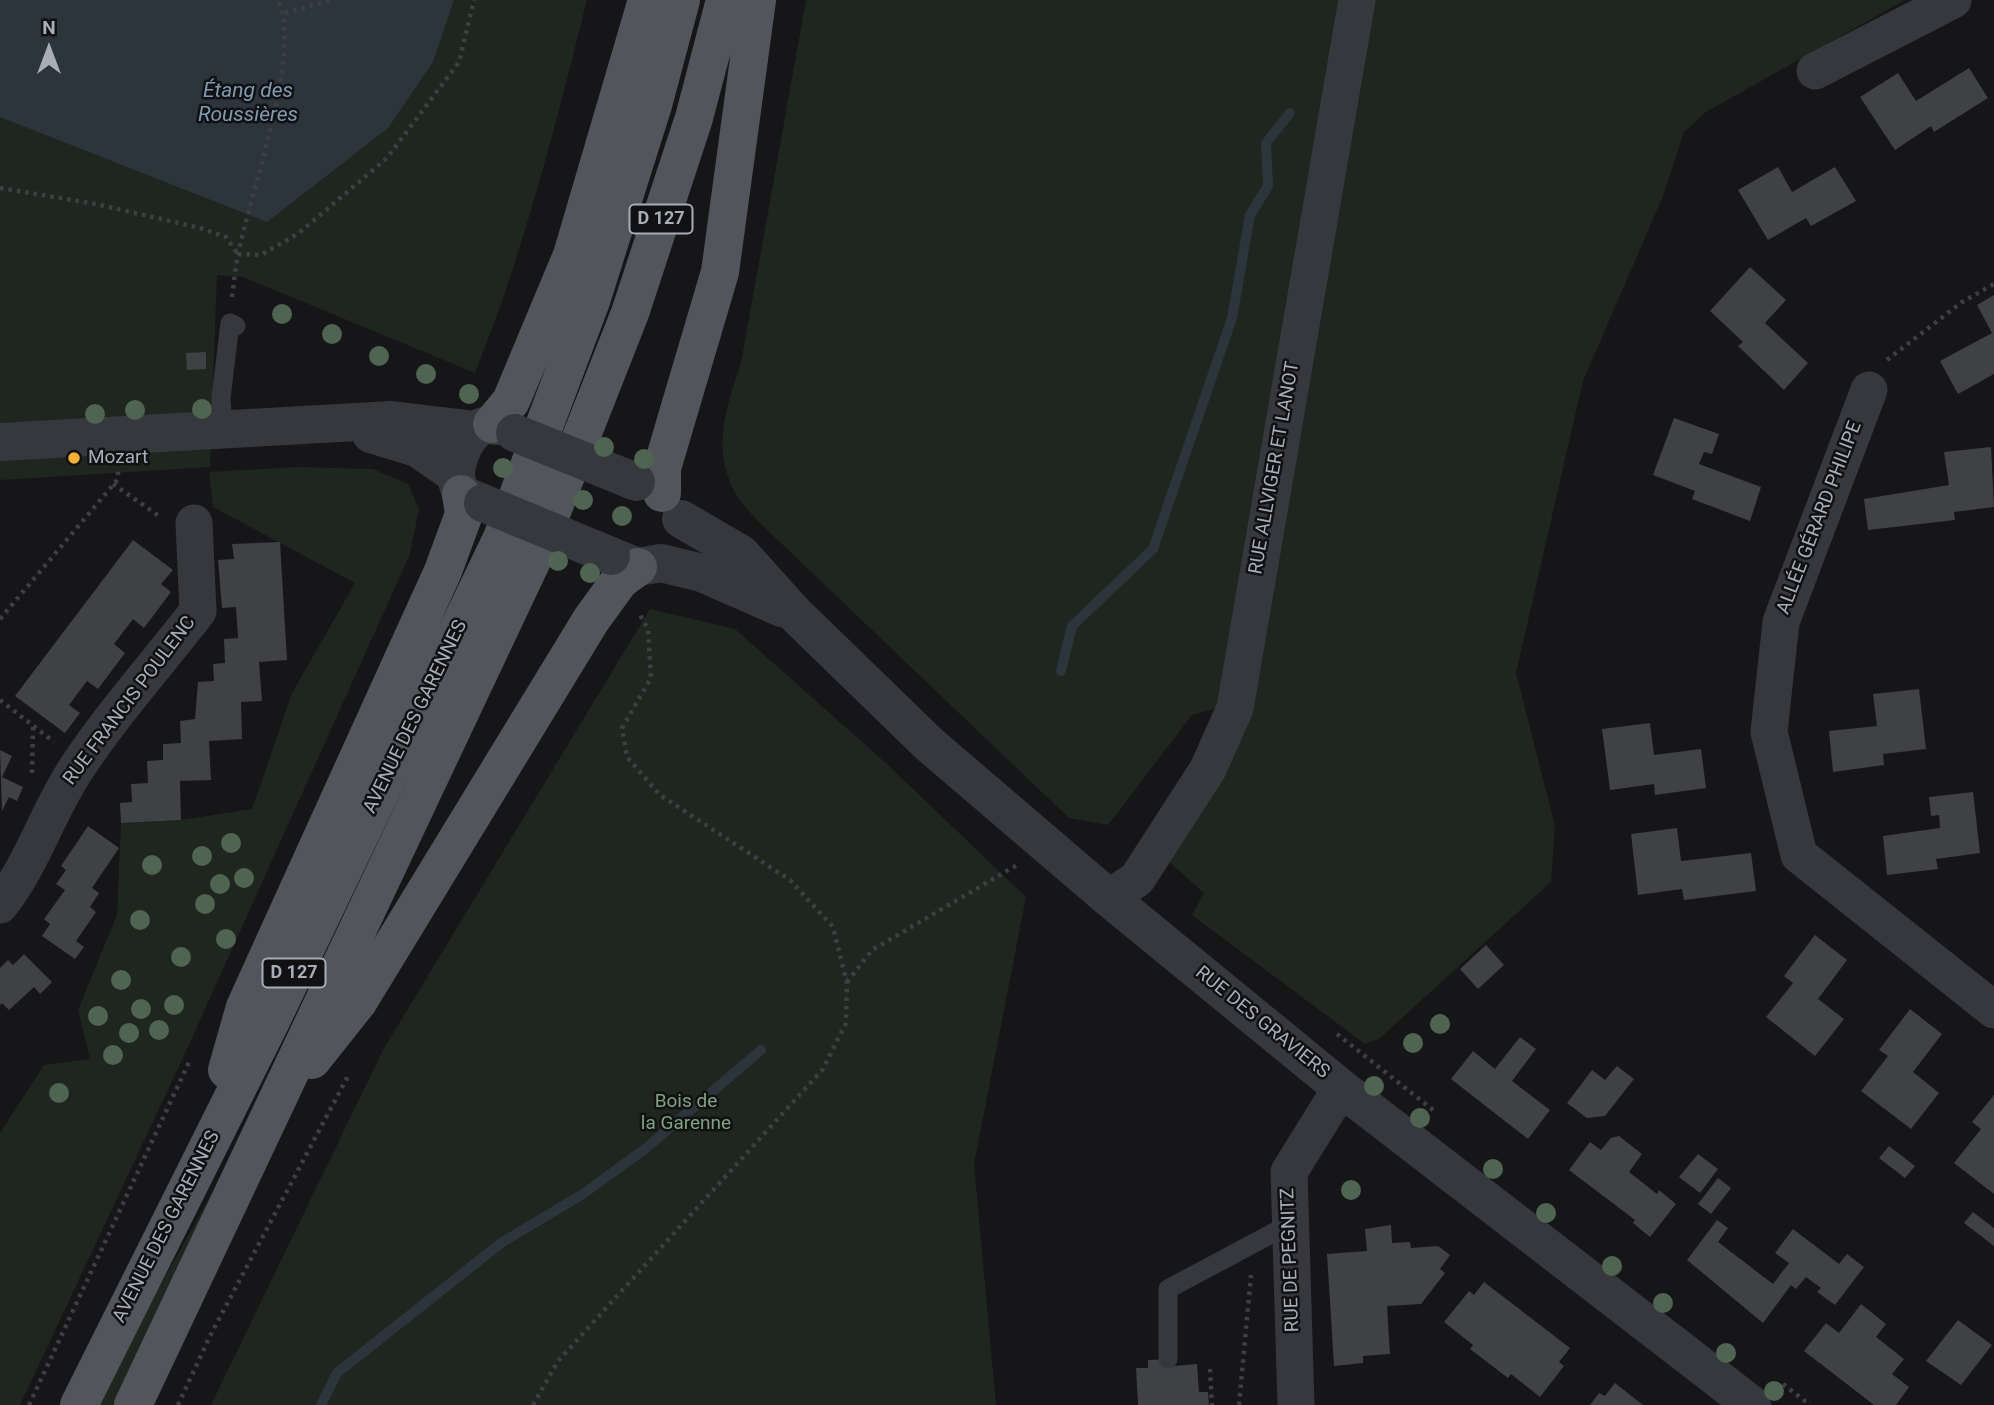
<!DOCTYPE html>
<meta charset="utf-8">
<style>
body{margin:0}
#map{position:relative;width:1994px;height:1405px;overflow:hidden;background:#161618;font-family:Roboto,sans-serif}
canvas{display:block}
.north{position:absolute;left:14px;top:14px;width:70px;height:70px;-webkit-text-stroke:5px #111113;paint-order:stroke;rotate:0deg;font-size:19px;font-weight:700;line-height:28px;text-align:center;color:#a8adb8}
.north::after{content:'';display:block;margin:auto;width:24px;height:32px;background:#a8adb8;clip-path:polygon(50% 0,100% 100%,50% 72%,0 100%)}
</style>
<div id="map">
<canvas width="1994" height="1405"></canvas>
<div class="north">N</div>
</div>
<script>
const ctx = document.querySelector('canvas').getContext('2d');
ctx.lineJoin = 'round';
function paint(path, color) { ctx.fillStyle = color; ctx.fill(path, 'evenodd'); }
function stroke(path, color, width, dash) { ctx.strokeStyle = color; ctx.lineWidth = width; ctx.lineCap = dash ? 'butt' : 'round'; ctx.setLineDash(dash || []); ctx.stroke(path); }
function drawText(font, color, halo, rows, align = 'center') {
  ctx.font = font + ' Roboto,sans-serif'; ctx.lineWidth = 5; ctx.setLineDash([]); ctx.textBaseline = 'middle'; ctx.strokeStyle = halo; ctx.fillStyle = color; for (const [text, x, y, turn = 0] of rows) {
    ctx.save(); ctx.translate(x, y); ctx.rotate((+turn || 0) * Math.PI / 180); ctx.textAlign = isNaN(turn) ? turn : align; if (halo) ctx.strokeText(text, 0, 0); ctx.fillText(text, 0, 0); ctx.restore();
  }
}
const green = new Path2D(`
 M0,0H587C555,127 524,251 475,373L243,277L217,275L210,467L0,480Z
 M806,0H1905L1706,112L1684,132L1663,196L1583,381L1516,673L1555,826L1551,882L1379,1039L1365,1044L1192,915L1204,893L1169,862L1224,706L1192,715L1108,825L1069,818L762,525C753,515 740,503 734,491C712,447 726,407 741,363Z
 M298,467L373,469L408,484L419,509L410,554L182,1060L20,1405H0V1133L44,1065L90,1059L78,1010L117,915L121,823L181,820L252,809L292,693L355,583L213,507L209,472Z
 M650,609L735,629L888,765L1026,897L974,1164L996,1405H211L383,1050Z
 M212,1193L114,1405H98L145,1313Z`);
const water = new Path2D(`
 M0,0H454L433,62L388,128L267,222L0,117Z`);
const stream = new Path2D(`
 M1061,671L1072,626L1153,549L1232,318L1250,215L1268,186L1266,143L1290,113
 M321,1405L337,1373L501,1243L583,1194L645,1149L761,1050`);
const building = new Path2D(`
 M1969,68L1988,98L1934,132L1931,126L1895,150L1860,97L1898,73L1916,101Z
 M1778,167L1792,192L1835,167L1856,201L1811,226L1806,218L1768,240L1738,190Z
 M1750,267L1786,300L1765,323L1808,363L1784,390L1738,346L1743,342L1710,311Z
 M1994,295V374L1958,394L1940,361L1992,333L1977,305Z
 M206,352V369L187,370L186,353Z
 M1674,418L1719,434L1712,454L1704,452L1699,464L1761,487L1750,521L1692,499L1695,491L1653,475Z
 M1991,447L1994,507L1954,512L1955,520L1868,530L1864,499L1949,485L1944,452Z
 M133,540L173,570L161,584L171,592L144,628L133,619L114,644L125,653L98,689L87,681L69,705L80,713L65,733L15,696Z
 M280,542L287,660L259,662L262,701L241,702L242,739L209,741L211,780L180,781L181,820L121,823L120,803L132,802L131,784L148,783L147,761L163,760V744L181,743L180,721L195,719L198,682L214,681L213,664L225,663L224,639L238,638L236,607L222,608L218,560L234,559L232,544Z
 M1919,689L1926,749L1883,754L1884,765L1833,772L1829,731L1877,726L1873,694Z
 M1650,723L1654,755L1701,749L1706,788L1655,795L1654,784L1610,790L1602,729Z
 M0,750L12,756L2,777L23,787L17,801L9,797L2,811Z
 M1973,792L1980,853L1936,859L1938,869L1887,875L1883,836L1940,828L1939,815L1931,816L1929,797Z
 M88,826L119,848L92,888L99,893L90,907L96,912L76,941L84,947L75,959L42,936L50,924L44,919L65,890L56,884L66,870L61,866Z
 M1677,828L1681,861L1751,853L1756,891L1684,900L1682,889L1638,895L1631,834Z
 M1815,935L1847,960L1818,999L1844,1019L1815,1056L1766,1017L1793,983L1784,976Z
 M1486,945L1504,965L1478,989L1460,969Z
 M24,954L52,982L40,994L34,987L9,1010L2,1003L0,1005V968L8,960L13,965Z
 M1910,1009L1942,1034L1913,1072L1939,1093L1911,1129L1861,1091L1888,1056L1879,1050Z
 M1520,1037L1536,1049L1512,1081L1550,1110L1528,1139L1451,1079L1473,1051L1495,1069Z
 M1617,1066L1634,1079L1605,1116L1587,1118L1567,1103L1592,1070L1605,1080Z
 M1994,1095V1194L1954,1163L1981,1129L1972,1122Z
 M1619,1136L1642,1154L1629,1172L1657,1194L1659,1190L1676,1204L1650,1237L1633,1223L1635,1220L1569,1170L1590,1142L1601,1150L1611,1138Z
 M1889,1146L1915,1166L1905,1178L1879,1158Z
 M1698,1154L1718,1169L1700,1193L1679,1177Z
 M1718,1178L1731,1188L1711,1214L1698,1204Z
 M1973,1212L1994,1228V1246L1964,1223Z
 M1717,1220L1728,1228L1718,1242L1773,1284L1789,1263L1775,1253L1793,1229L1839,1264L1847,1254L1864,1267L1835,1305L1817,1292L1821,1288L1806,1277L1796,1289L1791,1285L1763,1323L1687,1260Z
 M1391,1225L1392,1243L1410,1242L1411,1248L1438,1246L1450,1255L1440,1269L1445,1273L1421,1304L1387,1306L1390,1354L1363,1356V1363L1334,1366L1327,1254L1367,1251L1365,1229Z
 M1484,1282L1570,1348L1559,1362L1564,1366L1540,1397L1511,1374L1508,1378L1470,1349L1473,1345L1444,1322L1469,1291L1474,1295Z
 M1861,1304L1886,1324L1876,1337L1904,1359L1892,1374L1909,1387L1896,1405H1874L1804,1351L1826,1323L1839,1333Z
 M1958,1320L1992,1345L1961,1385L1926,1361Z
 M1174,1359V1366L1197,1364L1199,1392H1208L1209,1405H1138L1136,1368H1148V1360Z
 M1615,1383L1643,1405H1590L1599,1393L1605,1396Z`);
const path = new Path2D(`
 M285,13L332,0
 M0,188L96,204L200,228L226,237L237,253
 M238,254L261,255L299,233L387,158L459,62L474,0
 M232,297C234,283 235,269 238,255C249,197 303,50 278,0
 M1887,360L1962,302L1994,284
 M113,484L159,516
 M0,619L118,479V471
 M0,700L54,742
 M32,773L33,726
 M847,982L872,950L1017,865
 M1337,1034L1437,1113
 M1210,1369L1212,1405
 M1783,1384L1810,1405
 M29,1405L190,1060
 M178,1405L210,1336L348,1076
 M533,1405L558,1361L823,1069L846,1023L847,983L833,927L790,880L660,795L627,757L622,728L651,678L648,629L639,613
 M1239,1405L1251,1275`);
const service = new Path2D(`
 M223,429L221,398L230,323L236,326
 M1168,1359V1289L1288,1225`);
const minor = new Path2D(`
 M1815,71L1953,0
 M1869,390L1781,622L1769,732L1799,855L1994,1010
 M1109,898L1137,879L1208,769L1235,708L1357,0
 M0,905C33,863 47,813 76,769C112,714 158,663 198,611L194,523
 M1296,1405L1289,1172L1341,1088`);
const tertiary = new Path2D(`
 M371,434L417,448L456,475
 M0,442L392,420L475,430
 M483,503L461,494C459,487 455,479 456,472C458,453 472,419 496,426
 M681,519L741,554L794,613L929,744L1109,898L1341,1088L1752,1405
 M611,556L638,567L661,563L702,573L782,608`);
const primary = new Path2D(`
 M492,424L511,401L572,255L647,0
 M662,493V468L720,272L757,0
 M312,1060L358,1002L591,620L620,580L638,567
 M227,1070L245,1007L443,571L464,514L461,494
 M79,1405L270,1023L502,538L591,301L653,105L681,0
 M133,1405L536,552L630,313L694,118L725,0`);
const tertiaryBridge = new Path2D(`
 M515,433L636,482
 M483,503L611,556`);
const trees = [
 [282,314],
 [332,334],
 [379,356],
 [426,374],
 [469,394],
 [202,409],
 [135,410],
 [95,414],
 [604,447],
 [644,459],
 [503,468],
 [583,500],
 [622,516],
 [558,561],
 [590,573],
 [231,843],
 [202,856],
 [152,865],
 [244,878],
 [220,884],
 [205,904],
 [140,920],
 [226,939],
 [181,957],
 [121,980],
 [174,1005],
 [141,1009],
 [98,1016],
 [1440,1024],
 [159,1030],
 [129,1033],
 [1413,1043],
 [113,1055],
 [1374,1086],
 [59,1093],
 [1420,1118],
 [1493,1169],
 [1351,1190],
 [1546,1213],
 [1612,1266],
 [1663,1303],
 [1726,1353],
 [1774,1391]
];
const markers = [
 [74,458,7,"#f2b134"]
];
const shields = [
 [661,219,63],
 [294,973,63]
];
const shieldNames = [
 ["D 127",661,219],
 ["D 127",294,973]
];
const poiNames = [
 ["Mozart",88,458]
];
const streetNames = [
 ["RUE ALLVIGER ET LANOT",1275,468,-80],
 ["ALLÉE GÉRARD PHILIPE",1820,518,-69],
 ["RUE FRANCIS POULENC",130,701,-53],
 ["AVENUE DES GARENNES",416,717,-64],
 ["RUE DES GRAVIERS",1262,1023,39],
 ["AVENUE DES GARENNES",167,1227,-63],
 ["RUE DE PEGNITZ",1291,1260,-92]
];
const parkNames = [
 ["Bois de",686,1102],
 ["la Garenne",686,1124]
];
const waterNames = [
 ["Étang des",248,92],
 ["Roussières",248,116]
];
paint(green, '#1e261f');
paint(water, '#2c353c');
stroke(stream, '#2c353c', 10);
paint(building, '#404145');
stroke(path, '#3d3f44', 4.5, [3.5, 5]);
stroke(service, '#37383d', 19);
stroke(minor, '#37383d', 37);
stroke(tertiary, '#37383d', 38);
stroke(primary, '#53555c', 38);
stroke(tertiaryBridge, '#37383d', 38);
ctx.fillStyle = '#506452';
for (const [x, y] of trees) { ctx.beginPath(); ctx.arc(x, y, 10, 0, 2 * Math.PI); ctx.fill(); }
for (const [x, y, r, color] of markers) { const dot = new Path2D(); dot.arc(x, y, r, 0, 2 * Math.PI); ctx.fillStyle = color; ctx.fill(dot); stroke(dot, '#111113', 2.5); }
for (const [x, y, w] of shields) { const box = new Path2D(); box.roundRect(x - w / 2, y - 14.5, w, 29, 5); ctx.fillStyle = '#111113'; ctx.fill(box); stroke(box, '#a8adb8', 2); }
drawText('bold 18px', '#a8adb8', null, shieldNames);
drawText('19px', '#a8adb8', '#111113', poiNames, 'left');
drawText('19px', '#a8adb8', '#111113', streetNames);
drawText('19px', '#7fa381', '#111113', parkNames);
drawText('italic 21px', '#7f9bb3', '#111113', waterNames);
</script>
